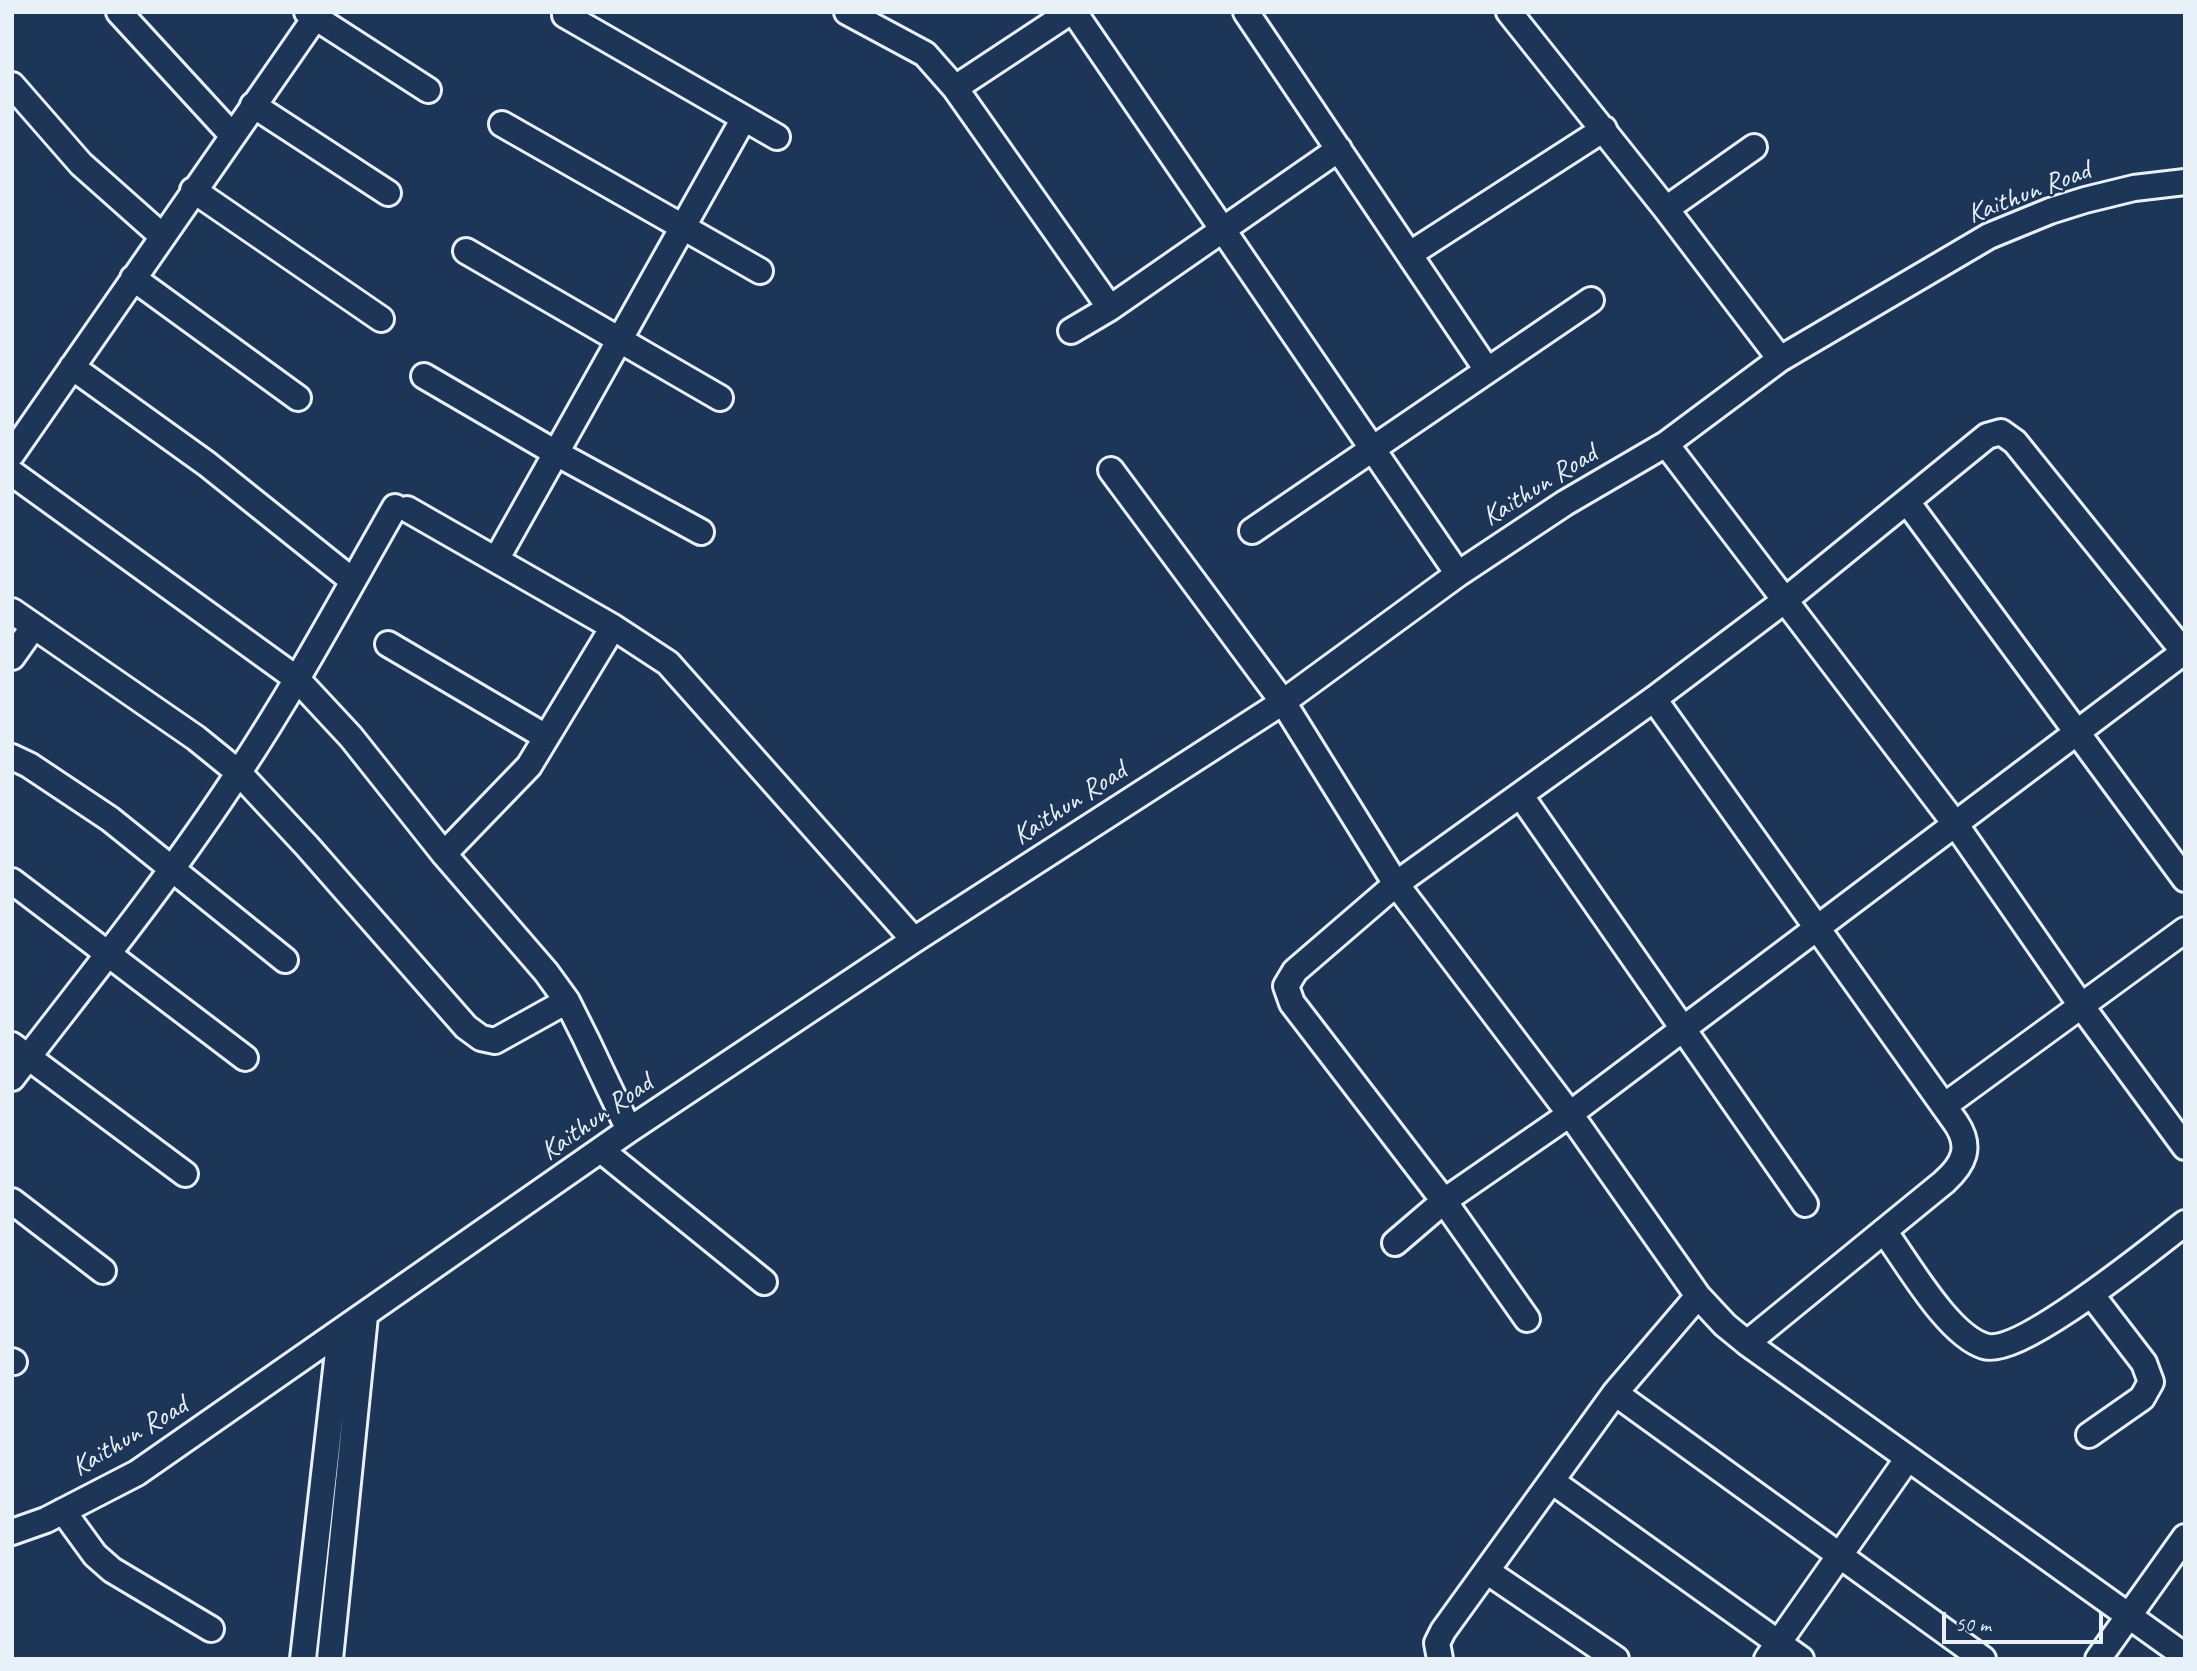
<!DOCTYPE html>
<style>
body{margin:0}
#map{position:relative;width:2197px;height:1671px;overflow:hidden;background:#1d3557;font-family:Caveat,sans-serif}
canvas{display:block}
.frame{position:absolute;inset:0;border:14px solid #e8f1f8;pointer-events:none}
.scale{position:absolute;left:1942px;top:1612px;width:161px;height:32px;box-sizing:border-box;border:4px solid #e8f1f8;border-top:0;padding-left:9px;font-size:21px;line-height:24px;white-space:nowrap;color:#e8f1f8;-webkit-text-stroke:5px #1d3557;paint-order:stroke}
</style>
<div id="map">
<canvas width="2197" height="1671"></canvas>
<div class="frame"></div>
<div class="scale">50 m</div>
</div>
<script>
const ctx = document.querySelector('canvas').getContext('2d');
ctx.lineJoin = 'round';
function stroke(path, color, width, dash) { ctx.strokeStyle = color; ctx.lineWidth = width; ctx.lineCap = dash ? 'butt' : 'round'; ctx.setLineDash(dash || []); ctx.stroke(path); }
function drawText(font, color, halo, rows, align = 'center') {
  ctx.font = font + ' Caveat,sans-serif'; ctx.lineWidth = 5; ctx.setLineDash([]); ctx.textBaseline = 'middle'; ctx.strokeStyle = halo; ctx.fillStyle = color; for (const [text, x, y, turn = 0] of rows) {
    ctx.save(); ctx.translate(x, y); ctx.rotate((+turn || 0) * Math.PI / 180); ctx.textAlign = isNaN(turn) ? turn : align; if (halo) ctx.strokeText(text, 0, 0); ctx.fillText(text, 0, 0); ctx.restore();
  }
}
const minor = new Path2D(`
 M119,12L232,135
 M307,12L428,90
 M847,12L925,54L955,88L1110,308
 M1074,12L1458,574
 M1246,12L1487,370
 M1509,12L1666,209L1780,359
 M565,15L777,137
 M12,85L81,164L162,236
 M955,88L1070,12
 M253,105L388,193
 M502,124L760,271
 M193,190L381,319
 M1666,209L1754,147
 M466,251L720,398
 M1410,254L1604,129
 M133,278L298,398
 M1071,331L1110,308L1339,149
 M72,367L207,464L353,581
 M424,376L556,453L701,532
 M1666,444L1956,825L2080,1004L2185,1147
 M12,454L319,12
 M1111,470L1283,702L1396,884L1570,1114L1698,1296L1725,1325L1747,1343L2185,1656
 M12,473L297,679L351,737L444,854L546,972L567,1001L586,1039L629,1130
 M1908,503L2185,879
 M407,509L613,627L668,663L914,940
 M1252,531L1591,300
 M496,560L744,118
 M12,611L196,738L239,773L307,846L466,1027L481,1038L495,1041L567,1001
 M388,644L546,737
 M12,657L34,626
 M1654,699L1956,1123C1972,1147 1964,1164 1944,1182L1747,1343
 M12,757L29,765L110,819L285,960
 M1521,796L1805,1204
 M444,854L529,766L613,627
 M12,881L245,1058
 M12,1045L185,1174
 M12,1078C89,978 170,878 239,772C296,686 344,596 395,507
 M1944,1106L2185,930
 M601,1150L764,1282
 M12,1201L103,1271
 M1884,1231C1907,1262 1947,1334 1984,1346C2019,1358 2152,1248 2185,1223
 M1395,1243L1444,1201L1570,1114L2185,651
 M1527,1319L1444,1201L1292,1003L1286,986L1295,971L1396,884L1654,699L1784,601L1987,436L2001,432L2015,442L2184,652
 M12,1361L14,1362
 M1615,1393L1983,1659
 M2089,1435L2142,1398L2151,1382L2144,1363L2091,1294
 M1553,1482L1801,1659
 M63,1511L95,1555L112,1570L211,1629
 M12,1532L46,1520L137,1473L629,1130L914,940L1283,702L1458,574L1565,503L1666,444L1780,359L1989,236L2050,211L2085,200L2134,188L2185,182
 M1488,1572L1616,1659
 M303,1659L340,1334
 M330,1659L365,1316
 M1440,1659L1437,1643L1443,1631L1615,1393L1698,1296
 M1767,1659L1908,1458
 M2098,1659L2185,1537`);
const streetNames = [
 ["Kaithun Road",2029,193,-21],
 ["Kaithun Road",1540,486,-32],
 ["Kaithun Road",1070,804,-33],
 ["Kaithun Road",597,1118,-35],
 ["Kaithun Road",130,1437,-31]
];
stroke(minor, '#e8f1f8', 30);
stroke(minor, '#1d3557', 24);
drawText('28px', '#e8f1f8', '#1d3557', streetNames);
</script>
